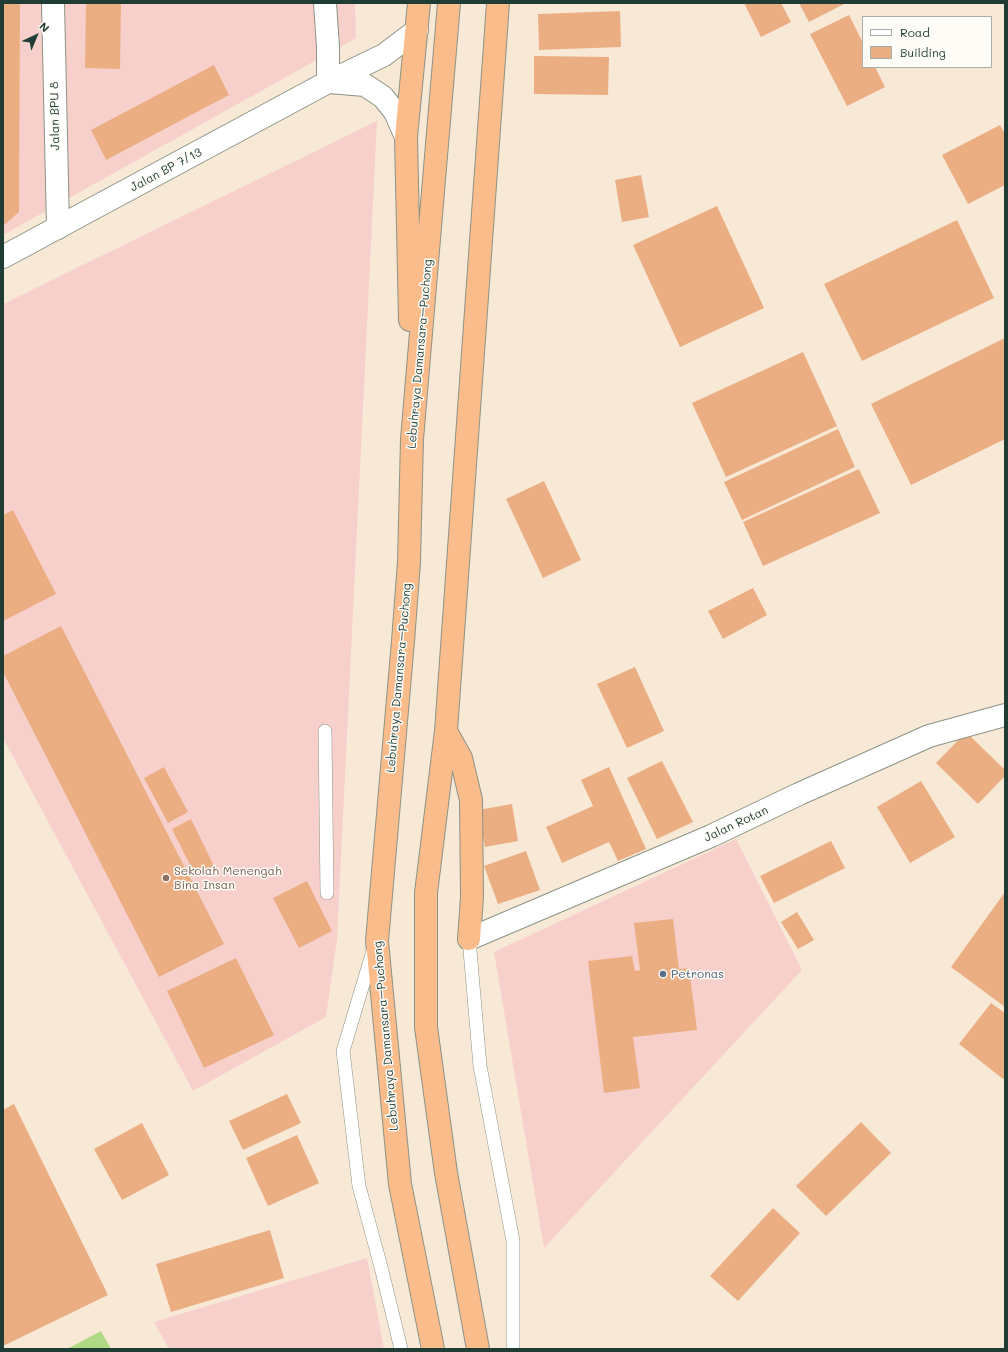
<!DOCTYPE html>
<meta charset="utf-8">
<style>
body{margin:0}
#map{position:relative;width:1008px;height:1352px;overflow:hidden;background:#f8e9d7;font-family:Mali,sans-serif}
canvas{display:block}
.frame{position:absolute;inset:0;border:4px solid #1f3d34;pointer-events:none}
.legend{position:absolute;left:862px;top:16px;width:130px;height:52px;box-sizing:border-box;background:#fdfcf7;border:1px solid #a4b0a9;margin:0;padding:5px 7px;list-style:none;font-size:12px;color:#1f3d34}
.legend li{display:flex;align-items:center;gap:8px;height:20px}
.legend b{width:20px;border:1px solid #a4b0a9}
.north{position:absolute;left:16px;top:16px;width:40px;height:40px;-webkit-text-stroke:3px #fdfcf7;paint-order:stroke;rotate:44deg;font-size:11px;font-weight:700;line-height:16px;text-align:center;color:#1f3d34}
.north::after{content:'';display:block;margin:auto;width:14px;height:18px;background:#1f3d34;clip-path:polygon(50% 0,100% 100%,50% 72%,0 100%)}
</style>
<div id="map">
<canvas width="1008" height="1352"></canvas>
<div class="frame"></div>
<ul class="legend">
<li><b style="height:5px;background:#fff"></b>Road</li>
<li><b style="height:11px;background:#ebae82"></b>Building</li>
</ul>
<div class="north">N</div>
</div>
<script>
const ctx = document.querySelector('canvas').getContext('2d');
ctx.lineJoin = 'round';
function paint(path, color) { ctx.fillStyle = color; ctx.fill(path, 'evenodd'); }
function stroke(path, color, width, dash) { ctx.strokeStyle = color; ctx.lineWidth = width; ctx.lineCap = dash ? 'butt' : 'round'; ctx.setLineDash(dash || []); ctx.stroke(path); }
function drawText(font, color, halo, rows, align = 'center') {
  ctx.font = font + ' Mali,sans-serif'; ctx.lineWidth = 3; ctx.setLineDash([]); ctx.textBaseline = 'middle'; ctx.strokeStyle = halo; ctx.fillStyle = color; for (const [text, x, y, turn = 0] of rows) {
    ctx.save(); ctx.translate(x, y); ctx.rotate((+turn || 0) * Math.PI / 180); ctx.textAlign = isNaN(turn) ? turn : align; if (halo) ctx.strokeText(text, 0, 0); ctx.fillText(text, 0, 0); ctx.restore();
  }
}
const built = new Path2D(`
 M3,3H355L356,38L3,235Z
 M377,121L337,939L326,1017L193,1091L3,738V304Z
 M736,839L802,970L544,1248L494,952Z
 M367,1258L384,1349H169L154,1322Z`);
const green = new Path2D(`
 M101,1331L111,1349H67Z`);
const building = new Path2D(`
 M3,3H20L19,212L3,226Z
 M86,3H121L120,69L85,68Z
 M744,3H781L791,22L761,37Z
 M799,3H846L809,22Z
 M620,11L621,47L539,50L538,14Z
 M849,15L863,43V67H875L885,87L847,106L810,34Z
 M534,56L609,57L608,95L534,94Z
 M214,65L229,95L106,160L91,130Z
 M1000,125L1005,134V185L968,204L942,155Z
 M641,175L649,217L622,222L615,180Z
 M717,206L764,308L680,347L633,245Z
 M957,220L994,298L862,361L824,284Z
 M1005,338V439L911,485L871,404Z
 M803,352L837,426L726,477L692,403Z
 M838,429L855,467L742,520L724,482Z
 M859,469L880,513L763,566L743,522Z
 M544,481L581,560L543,578L506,499Z
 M13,510L56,594L3,621V515Z
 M753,588L767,615L723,639L708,611Z
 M61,626L224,944L159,977L3,672V656Z
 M635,667L664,731L627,748L597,684Z
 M966,732L1005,770V776L978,804L936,763Z
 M662,761L693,822L657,839L627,778Z
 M164,767L188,812L168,823L144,778Z
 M609,767L646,849L618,861L609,842L562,863L546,827L593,806L581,780Z
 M921,781L955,837L910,863L877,807Z
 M512,804L518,841L485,847L478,810Z
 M191,819L214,866L195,875L172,829Z
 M831,841L845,868L774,903L760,876Z
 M526,851L540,890L498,904L484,866Z
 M307,881L332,931L299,948L273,898Z
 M1005,892V1007L951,967Z
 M797,912L814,940L798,949L781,922Z
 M673,919L679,969L689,968L697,1030L633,1037L640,1088L604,1093L588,961L632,956L635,971L640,970L634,923Z
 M236,958L274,1035L204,1068L167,991Z
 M991,1003L1005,1013V1077L1003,1079L959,1044Z
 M287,1094L301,1123L243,1150L229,1121Z
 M14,1104L108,1295L3,1346V1110Z
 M861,1122L891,1153L826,1216L796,1186Z
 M142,1123L169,1175L122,1200L94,1149Z
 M297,1135L319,1183L268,1206L246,1158Z
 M773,1208L800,1233L738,1301L710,1276Z
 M270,1230L284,1278L171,1312L156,1264Z`);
const lane = new Path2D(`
 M325,731L327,893
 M469,939L480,1066L513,1241V1349
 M373,951L343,1051L359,1186L381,1267L401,1349`);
const street = new Path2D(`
 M53,3L58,228
 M325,3L328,47V82
 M329,82L365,85L383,97L395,112L406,137
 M3,257L328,82L384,55L417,30
 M469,939L711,836L799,794L929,736L1005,715`);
const highway = new Path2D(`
 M410,320L406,137L419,3
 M446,731L461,758L471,800L472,897L469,939
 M433,1349L400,1184L377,941L403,641L409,562L412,439L449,3
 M478,1349L446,1173L426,1027V893L446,731L498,3`);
const markers = [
 [166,878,4,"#8d6e63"],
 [663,974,4,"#5c6f8a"]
];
const streetNames = [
 ["Jalan BPU 8",55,116,-91],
 ["Jalan BP 7/13",166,170,-28],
 ["Lebuhraya Damansara–Puchong",420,354,-85],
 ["Lebuhraya Damansara–Puchong",399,678,-85],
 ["Jalan Rotan",736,824,-25],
 ["Lebuhraya Damansara–Puchong",386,1036,-95]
];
const educationNames = [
 ["Sekolah Menengah",174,871],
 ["Bina Insan",174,885]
];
const serviceNames = [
 ["Petronas",671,974]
];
paint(built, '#f7d0cc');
paint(green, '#afd984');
paint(building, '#ebae82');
stroke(lane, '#8c9386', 14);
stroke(street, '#8c9386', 24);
stroke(highway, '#8c9386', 24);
stroke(lane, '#fff', 13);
stroke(street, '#fff', 22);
stroke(highway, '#fabc8b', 22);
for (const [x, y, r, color] of markers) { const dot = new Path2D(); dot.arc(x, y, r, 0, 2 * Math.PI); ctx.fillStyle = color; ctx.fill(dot); stroke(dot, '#fdfcf7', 1.5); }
drawText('12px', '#1f3d34', '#fdfcf7', streetNames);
drawText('12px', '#785e54', '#fdfcf7', educationNames, 'left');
drawText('12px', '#4e5e75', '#fdfcf7', serviceNames, 'left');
</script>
